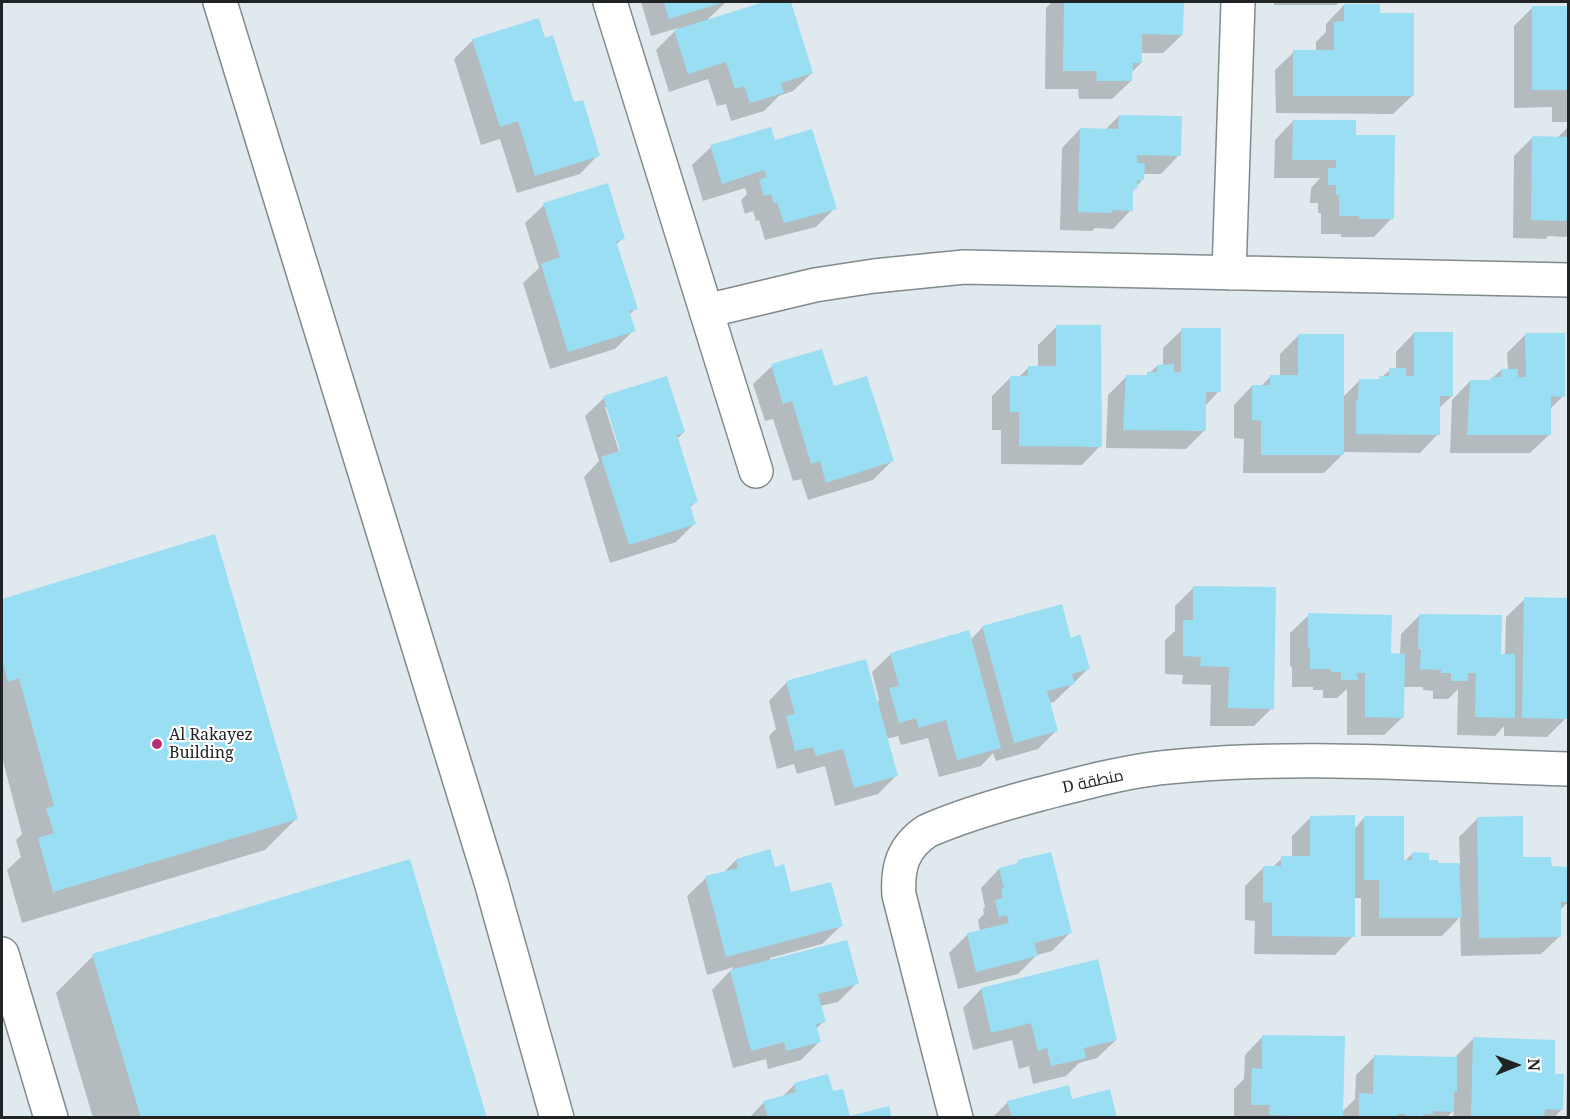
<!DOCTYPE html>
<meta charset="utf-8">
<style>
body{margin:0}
#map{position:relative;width:1570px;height:1119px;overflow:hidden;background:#e0eaee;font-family:"Noto Serif",serif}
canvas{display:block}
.frame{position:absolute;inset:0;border:3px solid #202425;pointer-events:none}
.north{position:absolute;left:1486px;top:1035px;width:60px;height:60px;-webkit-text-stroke:4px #fff;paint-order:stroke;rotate:89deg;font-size:16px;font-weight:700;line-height:24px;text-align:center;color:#202425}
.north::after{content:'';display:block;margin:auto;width:21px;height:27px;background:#202425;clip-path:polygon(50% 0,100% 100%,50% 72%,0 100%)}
</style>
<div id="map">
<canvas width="1570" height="1119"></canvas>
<div class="frame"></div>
<div class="north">N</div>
</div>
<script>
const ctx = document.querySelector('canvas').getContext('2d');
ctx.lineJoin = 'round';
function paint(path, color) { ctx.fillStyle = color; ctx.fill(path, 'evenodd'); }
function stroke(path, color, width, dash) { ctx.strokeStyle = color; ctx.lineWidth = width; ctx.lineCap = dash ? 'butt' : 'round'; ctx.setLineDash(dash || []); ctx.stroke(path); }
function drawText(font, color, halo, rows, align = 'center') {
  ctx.font = font + ' "Noto Serif",Cairo,serif'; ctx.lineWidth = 4.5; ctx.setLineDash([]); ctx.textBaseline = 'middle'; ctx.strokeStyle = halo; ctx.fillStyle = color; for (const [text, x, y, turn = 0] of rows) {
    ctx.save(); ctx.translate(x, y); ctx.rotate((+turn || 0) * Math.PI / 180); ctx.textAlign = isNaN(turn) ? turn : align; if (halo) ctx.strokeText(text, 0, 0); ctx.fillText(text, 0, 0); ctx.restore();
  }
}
const shadow = new Path2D(`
 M641,2H726L706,21L769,2H790L812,73L793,91L779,96L764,111L731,121L726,104L717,106L708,79L669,92L656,50L678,28L651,36Z
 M1052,2H1182V35L1163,53H1141V63L1131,73V81L1112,99H1079L1078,89H1045L1046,8Z
 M1274,2H1340L1336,5H1274Z
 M1344,5L1379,15L1412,96L1393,114L1276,113L1275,70L1294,52H1316V42L1326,32V24Z
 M1533,7L1568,10V122H1552V107L1514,108V26Z
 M473,40H544L598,155L580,174L517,193L500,139L481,145L454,59Z
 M1119,116L1179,155L1161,174H1143V179L1132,192L1131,210L1113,229L1095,228L1092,231L1060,230L1062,148L1080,129L1105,130Z
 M1293,121L1355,136L1392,218L1374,237H1341V234H1321V213H1318V203H1310L1311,188L1320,178H1274L1275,140Z
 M1568,127V234L1566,237L1548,236L1546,239L1513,238L1514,156L1532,138H1557Z
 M774,142L835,208L816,227L765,240L759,220L756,221L753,211L745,214L741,200L747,194L745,188L703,201L692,165L711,147Z
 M544,205L623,238L616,245L636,308L629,315L634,330L615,349L550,369L523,283L539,268L525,223Z
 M1057,326L1100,446L1082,465L1001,464V430H992V396L1010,378L1019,377L1028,368H1038V345Z
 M1182,330L1219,391L1205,406V430L1186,449L1106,448L1108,395L1126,377H1145L1157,366H1163V348Z
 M1414,333L1452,396L1438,409V434L1420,453L1342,452V455L1324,473H1243L1244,439L1234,438V405L1252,386H1261L1270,377L1280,376V354L1299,335L1342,398L1359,381H1377L1390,370H1396V352Z
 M1526,334L1563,396L1549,410V435L1530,453H1450L1452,400L1470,381L1488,382L1501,370H1508L1507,353Z
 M772,366L833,388L892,461L873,480L808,500L801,479L793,481L773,419L765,421L753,384Z
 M604,398L684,432L677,439L696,502L689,508L694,524L676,542L610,563L584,477L599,461L585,416ZM605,407H608L624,458H621Z
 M214,536L296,819L265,850L22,923L7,870L21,857L16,840L22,834L2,757V600Z
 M1194,587L1272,708L1254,726H1210L1211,685L1182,684L1183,675L1165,674V640L1175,631V606Z
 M1525,599H1568V696H1566V718L1547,737L1504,736V726L1495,736L1457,735L1458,689L1448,699H1433V691L1423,690V687H1403V717L1384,735H1347V689L1337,698H1323V690H1313V687H1292V667L1290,666V633L1309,615L1390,655H1400L1401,634L1419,616L1500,656H1505L1506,617Z
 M983,627L1070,640L1088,669L1054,702L1049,703L1056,731L1038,749L996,761L993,753L981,766L939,777L928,738L901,745L898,736L886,739L896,776L878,794L835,806L825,766L797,774L794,764L777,769L769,736L776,729L769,701L787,682L876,703L879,700L872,672L891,654L970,640Z
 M1311,817L1354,829L1365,817L1403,863L1412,854L1436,864L1460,865L1459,837L1478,818L1521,858L1550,868H1568V902L1559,911L1560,936L1541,954L1461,956L1460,917L1442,936H1361V898H1353V936L1335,955L1254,954L1255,921L1245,920V886L1263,868H1272L1282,858H1292V836Z
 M736,860L774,869L790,894L841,926L822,944L770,958V961L857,983L838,1002L820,1006L824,1021L816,1029L820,1041L801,1060L768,1069L766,1059L733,1068L712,990L734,967L707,975L687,896L706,878L723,873Z
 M1018,862L1070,933L1052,951L1037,955L1018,974L958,989L949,953L967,935L980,931L978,920L984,914L983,909L985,907L981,888L999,869L1015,865Z
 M93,956L486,1118H93L56,993Z
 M981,989L1116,1040L1097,1058L1079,1063L1066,1076L1033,1084L1029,1066L1019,1069L1012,1040L973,1050L963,1008Z
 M1263,1036L1342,1112L1355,1099L1356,1075L1374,1057L1454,1058L1473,1039L1553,1075L1561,1110L1554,1118H1453L1454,1110L1446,1118H1234V1089L1244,1079L1245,1055Z
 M1568,1059V1118H1566L1567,1060Z
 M795,1084L832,1093L849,1118H749L764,1102L782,1097Z
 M1008,1102L1115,1118H992Z`);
const building = new Path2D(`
 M664,2H724L669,19Z
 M764,2H791L813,73L781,83L784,93L750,103L744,86L735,89L726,62L688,74L674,30Z
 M1064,2H1184L1183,35L1142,34V63H1133L1132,81H1097L1096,71H1063Z
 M1344,4H1380V13H1414V96H1293V50H1334V22L1344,21Z
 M1532,6H1567L1566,9H1568V90H1532Z
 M539,18L545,38L553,35L574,102L583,100L600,156L535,176L518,121L500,127L472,39Z
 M1119,115L1182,116L1181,156L1137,155V163H1145L1144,180H1137V189H1133V211L1112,210V213L1078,212L1080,128L1118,129Z
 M1293,120H1356V135H1395L1394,219H1359V216H1339V195H1336V185H1328V168H1336V160H1292Z
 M771,127L775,140L812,129L837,209L784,223L777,202L774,203L771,194L764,196L759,180L767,177L764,170L722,184L710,145Z
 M1532,136L1568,137V219H1566V221L1531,220Z
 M608,183L625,239L616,241L638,309L629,311L636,331L568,352L541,264L560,257L543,203Z
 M1056,325H1101L1102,447L1019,446V412H1010V376H1028V366H1056Z
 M1181,328H1221V392H1206V431L1123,430L1126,375H1147V372H1157V365L1174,364V372H1181Z
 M1414,332H1453V396H1440V435L1356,434V400H1358L1359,379H1380L1379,376H1389V368H1406V376H1414Z
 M1525,333H1565V397L1551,396V435H1467L1470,380H1491V377H1501V369H1518V377H1526Z
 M1298,334H1344V455H1261V421L1252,420V385H1270V375H1298Z
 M822,349L834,386L867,376L894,461L826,483L820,461L811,464L792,401L783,404L771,364Z
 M667,376L685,432L677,435L698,502L690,505L696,524L629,545L601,457L620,451L603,396Z
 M215,534L298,819L53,892L38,838L54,833L46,808L54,806L19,678L8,682L2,659V599Z
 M1193,586L1276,587L1274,709L1228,708L1229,667L1200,666L1201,657L1183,656V620H1193Z
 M1524,597L1568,598L1567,719L1522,718Z
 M1062,604L1071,638L1080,634L1090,669L1072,674L1075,684L1047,691L1058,731L1014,743L982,626Z
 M1308,613L1392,615L1391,653L1405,654L1404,718L1365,717V673H1357L1358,680H1341V672H1331V669H1310V649L1308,648Z
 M1419,614L1502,615L1501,654H1515V718L1475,717L1476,673H1468V681H1451V673H1441V670L1420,669L1421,649H1418Z
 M969,630L1001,748L957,760L946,720L919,728L916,718L899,723L889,688L899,686L890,653Z
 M866,659L898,776L854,788L843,749L816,756L813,747L795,751L786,716L795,714L786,681Z
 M1355,815V937L1272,936V903L1263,902V866H1281V856H1310V816Z
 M1364,816H1404V860H1412V852L1429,853V860H1438V863H1459L1462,918H1379V880H1364Z
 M1523,816V857H1551L1552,866L1568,867V902H1561V937L1479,938L1477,817Z
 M770,849L775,867L784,864L791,892L831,882L843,926L726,957L705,876L738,868L736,859Z
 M1051,852L1072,933L1034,943L1038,956L976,972L967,933L1009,923L1007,915L999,917L995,900L1003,898L1001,889L1004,888L999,868L1018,863L1017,860Z
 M410,859L487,1118H141L92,954Z
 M847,940L859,984L818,994L826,1022L816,1024L821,1042L786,1051L784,1042L751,1051L730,970Z
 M1098,959L1117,1040L1084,1048L1086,1058L1051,1066L1047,1048L1038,1051L1031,1023L991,1033L981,988Z
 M1262,1035L1345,1036L1343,1118H1298V1116L1269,1115L1270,1105H1251L1252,1068L1262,1069Z
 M1473,1037L1555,1040V1074H1564L1563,1110L1545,1109L1544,1118H1471Z
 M1374,1055L1457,1057V1092L1454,1091V1112L1433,1111V1114H1423V1118H1406V1114H1398V1118H1359V1093L1373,1094Z
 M828,1074L833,1091L843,1089L850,1116L889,1106L892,1118H768L763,1101L796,1092L794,1083Z
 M1069,1085L1072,1099L1110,1089L1117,1118H1012L1007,1101Z`);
const street = new Path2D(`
 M610,2L756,471
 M1229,273L1238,2
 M706,311L815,285L874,276L964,267L1568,280
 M2,954L51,1118
 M956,1118L899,895C897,867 903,847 927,831C963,815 1002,804 1040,794C1079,784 1119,773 1159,768C1295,753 1433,765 1568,769`);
const secondary = new Path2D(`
 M220,2L491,882L557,1118`);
const markers = [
 [157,744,6,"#b53074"]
];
const poiNames = [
 ["Al Rakayez",169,735],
 ["Building",169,753]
];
const streetNames = [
 ["D منطقة",1093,782,-12]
];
paint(shadow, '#0003');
paint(building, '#9adef4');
stroke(street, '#818a8d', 36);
stroke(secondary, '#818a8d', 36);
stroke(street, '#fff', 33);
stroke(secondary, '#fff', 33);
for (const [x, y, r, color] of markers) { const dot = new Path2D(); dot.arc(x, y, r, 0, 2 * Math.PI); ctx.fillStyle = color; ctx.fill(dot); stroke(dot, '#fff', 2); }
drawText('16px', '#202425', '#fff', poiNames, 'left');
drawText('16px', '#202425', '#fff', streetNames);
</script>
